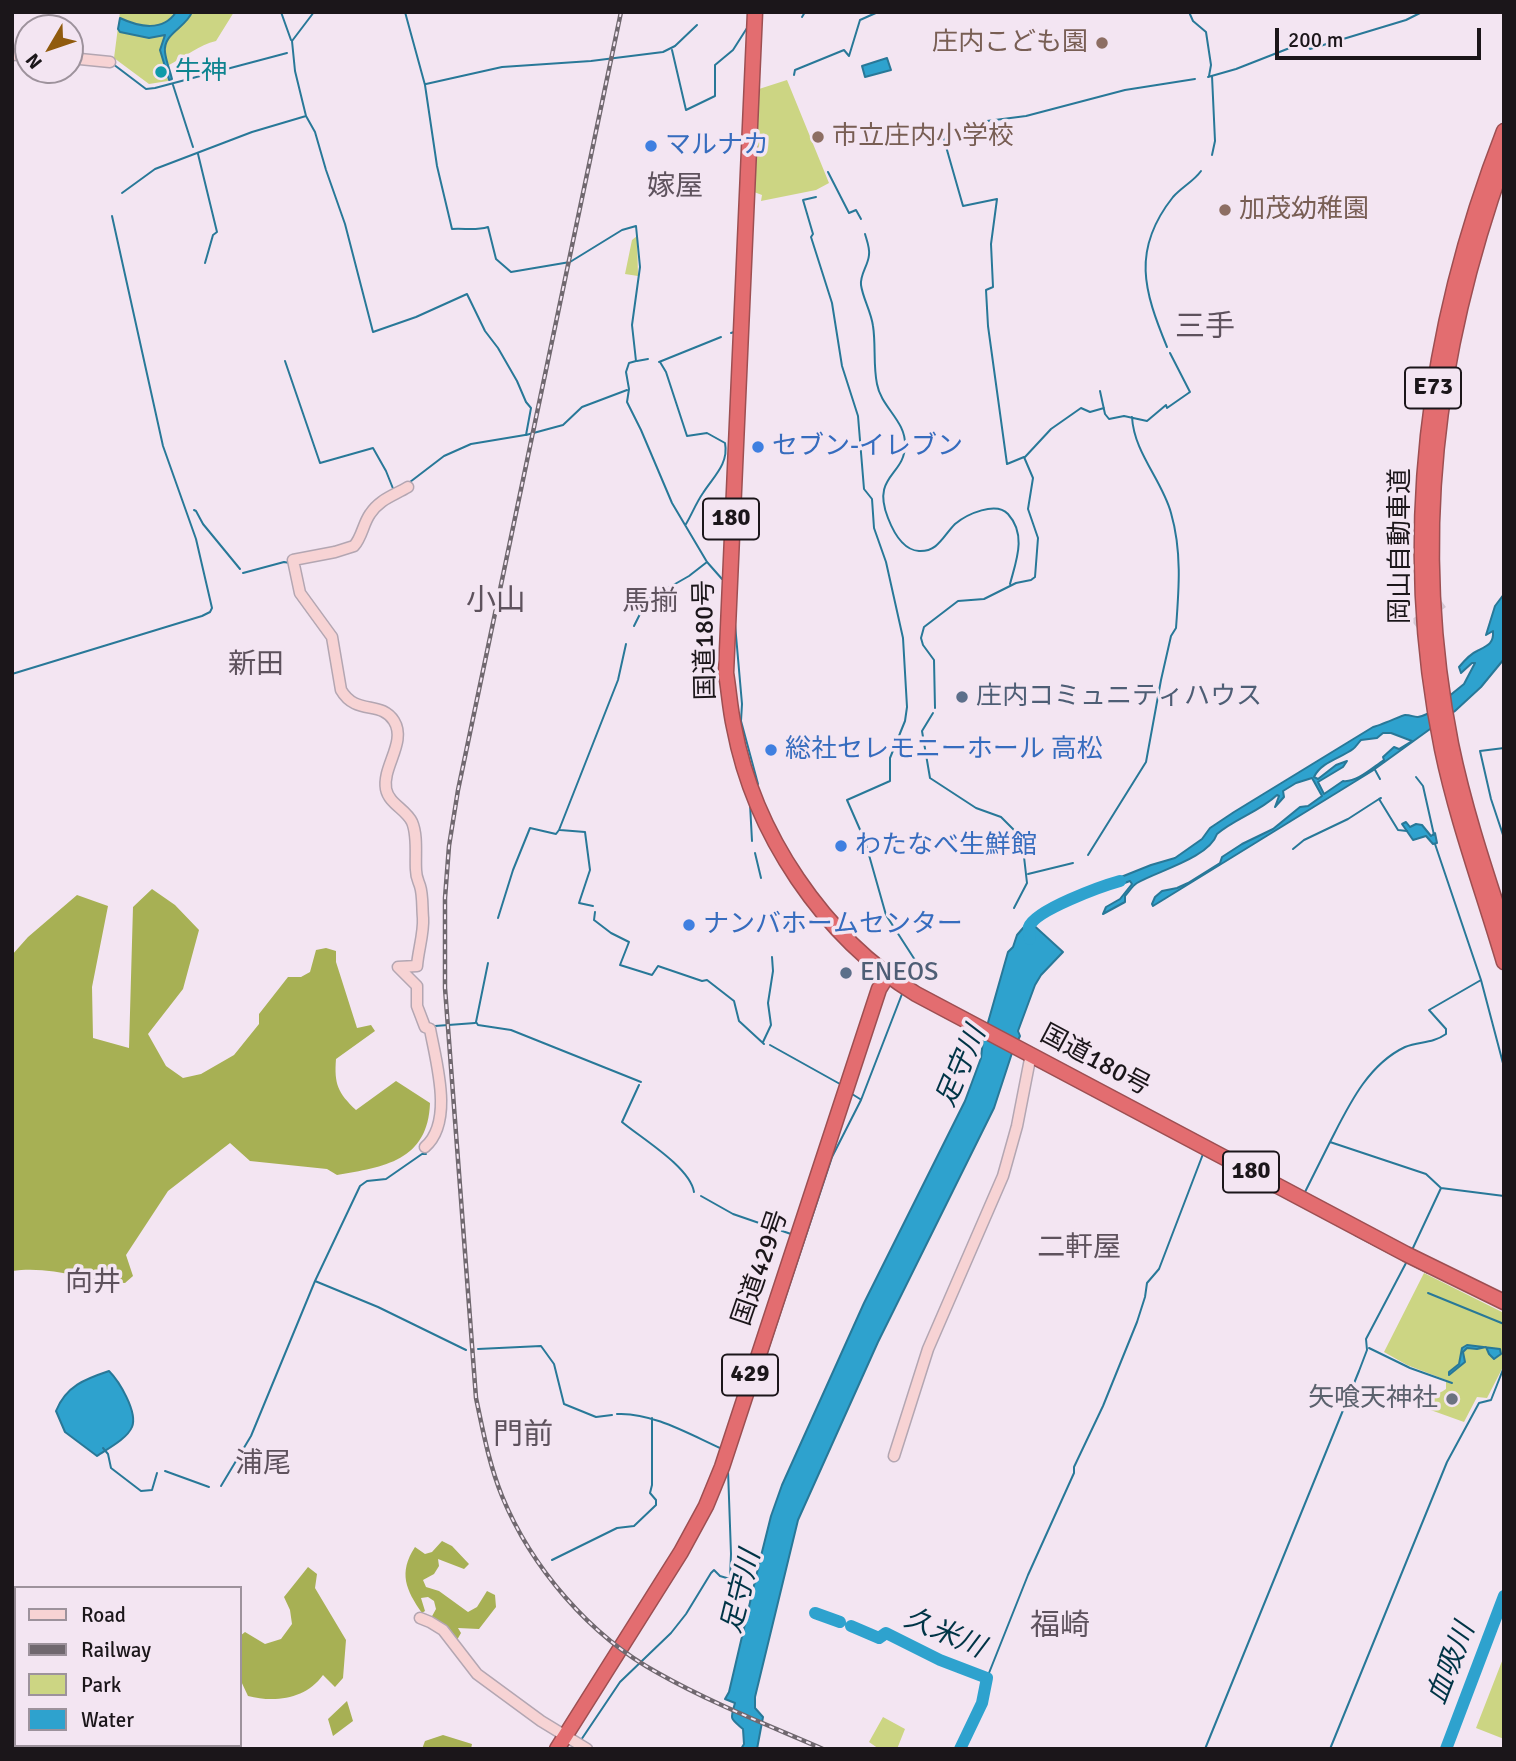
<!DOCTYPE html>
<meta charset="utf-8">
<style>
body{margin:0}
#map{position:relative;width:1516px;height:1761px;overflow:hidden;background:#f3e5f2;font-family:Signika,sans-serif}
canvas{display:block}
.frame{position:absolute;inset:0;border:14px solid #1b161a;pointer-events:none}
.legend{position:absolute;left:14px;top:1586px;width:228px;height:161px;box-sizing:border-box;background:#f3e5f2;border:2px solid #9d929c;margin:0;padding:9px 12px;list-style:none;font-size:21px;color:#1b161a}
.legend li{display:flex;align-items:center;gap:14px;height:35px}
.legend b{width:35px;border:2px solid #9d929c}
.north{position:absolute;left:14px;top:14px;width:70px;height:70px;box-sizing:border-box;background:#f3e5f2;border:2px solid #9d929c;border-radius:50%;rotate:231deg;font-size:19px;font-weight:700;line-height:28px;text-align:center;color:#1b161a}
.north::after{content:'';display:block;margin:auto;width:24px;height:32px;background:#905b0e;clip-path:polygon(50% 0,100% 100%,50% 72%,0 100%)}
.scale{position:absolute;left:1275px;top:28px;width:206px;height:32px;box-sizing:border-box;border:4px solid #1b161a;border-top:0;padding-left:9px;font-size:21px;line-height:24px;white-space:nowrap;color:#1b161a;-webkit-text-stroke:5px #f3e5f2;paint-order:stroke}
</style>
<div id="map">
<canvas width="1516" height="1761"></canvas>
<div class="frame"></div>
<ul class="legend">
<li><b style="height:9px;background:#f7d3d4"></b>Road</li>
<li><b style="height:9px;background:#70686f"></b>Railway</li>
<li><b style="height:19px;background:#ccd583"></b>Park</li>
<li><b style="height:19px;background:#2ea2ce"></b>Water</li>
</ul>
<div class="north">N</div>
<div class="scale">200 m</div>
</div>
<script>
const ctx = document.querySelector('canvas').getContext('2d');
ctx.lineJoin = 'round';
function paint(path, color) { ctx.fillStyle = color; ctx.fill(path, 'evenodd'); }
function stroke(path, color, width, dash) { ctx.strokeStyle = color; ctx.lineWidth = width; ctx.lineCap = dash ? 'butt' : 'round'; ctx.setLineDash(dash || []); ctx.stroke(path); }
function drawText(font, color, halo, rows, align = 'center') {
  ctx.font = font + ' Signika,"Noto Sans JP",sans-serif'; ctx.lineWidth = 7; ctx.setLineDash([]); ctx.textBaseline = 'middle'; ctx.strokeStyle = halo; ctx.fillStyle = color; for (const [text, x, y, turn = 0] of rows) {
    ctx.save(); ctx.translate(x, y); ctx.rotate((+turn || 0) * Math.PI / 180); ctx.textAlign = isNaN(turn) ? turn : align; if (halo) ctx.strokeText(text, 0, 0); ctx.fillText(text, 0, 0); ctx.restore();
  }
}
const green = new Path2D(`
 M120,12H234L216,41C199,45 185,57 169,65L167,60L163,61L168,81L149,84L114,58Z
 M787,80L829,183L816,190L761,201L762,195L754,192L759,89Z
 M637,236L638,276L625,274L632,240Z
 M1424,1273L1504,1313V1365L1487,1398L1477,1397L1464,1422L1425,1408L1418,1403C1427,1395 1437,1396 1446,1389V1380L1407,1365L1384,1352Z
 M1504,1656V1739L1476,1728Z
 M883,1717L905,1729L897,1749H879L869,1742Z`);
const forest = new Path2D(`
 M152,889L175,905L199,930L183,989L148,1034L166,1066L183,1078L201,1074L234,1055L259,1024V1014L288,977H301L310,972L316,950L326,948L336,951V962L357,1028L371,1025L375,1031L336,1059C334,1084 338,1093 356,1110L396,1081L430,1103C428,1161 384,1167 337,1175L327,1169L250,1161L230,1143L168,1191L126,1255L133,1276L125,1283C87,1281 51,1265 12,1271V955L28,937L77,895L108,906L92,987L93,1038L129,1048L133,907Z
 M442,1541L452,1546L469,1564L464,1569L438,1559L439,1566L434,1574L423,1580L426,1587L439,1591L468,1612L477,1607L487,1591L495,1595L496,1607L479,1629L458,1628L461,1633L457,1640L431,1618L436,1609L434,1601L428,1597L421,1598L425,1611L422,1613C406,1590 398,1573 415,1547L425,1554L432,1552Z
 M308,1567L317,1574L315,1588L346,1640L343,1678L335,1687L323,1675C306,1699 275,1703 248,1696L240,1679V1636L245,1632L265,1644L281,1639L292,1624L290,1610L284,1597Z
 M347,1701L353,1721L333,1736L328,1719Z
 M443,1735L472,1744L471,1749H422L425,1741Z`);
const water = new Path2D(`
 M176,12H192C186,28 163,33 165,52C166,61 170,70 172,79L169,80L160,50L165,35L149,38L120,32L118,29L120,18C139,27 163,32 176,12Z
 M887,58L891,70L865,77L862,66Z
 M1504,594V659L1481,687L1455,711L1372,771L1153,906L1152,904L1155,897L1162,891L1177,888L1188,883L1220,863L1222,857L1242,844L1273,829L1300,807L1308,806L1322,796L1312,778L1296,783L1283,791L1284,797L1275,807L1279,796L1277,795C1259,812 1236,818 1217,834C1209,858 1157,871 1137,883C1132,886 1129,892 1125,896V902L1103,914L1106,907L1120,899L1132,884L1130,881L1111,888L1107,887L1106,883L1151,865L1175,858L1202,839L1210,828L1234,812L1373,727C1379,726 1403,715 1405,715C1415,715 1414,720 1427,714L1464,684L1475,663H1472L1461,673L1459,667C1464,661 1470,654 1477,651C1487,646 1494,644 1493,631L1486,635L1495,606ZM1383,733H1391L1412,741L1399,749L1394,747L1383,757L1384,760C1372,768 1356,783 1343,781L1324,794L1318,782L1343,767L1347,761L1336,765L1318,779L1314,777C1321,762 1341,758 1353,749C1356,747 1358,743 1361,740L1377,738Z
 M1406,822L1410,827L1416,824L1422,825L1431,836L1435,833L1437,843L1433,844L1426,836L1413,840L1402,824Z
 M1029,921L1063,952L1041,975L1035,985L1018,1031L1020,1036L1012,1053L994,1108L878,1342L798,1520L755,1697V1708L763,1717L757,1749H741L744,1744L743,1729C730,1718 730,1720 735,1703L725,1699L729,1692L759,1564L771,1516L782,1485L864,1303L965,1101L981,1058L983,1040L1008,952L1013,947L1017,935Z
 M1467,1345L1500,1349L1501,1354L1494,1359L1489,1354L1486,1347L1477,1349L1467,1348L1463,1352L1465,1362L1449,1375V1372L1459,1364L1462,1348Z
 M109,1371C119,1381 138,1412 132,1427C127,1439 107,1449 97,1456L65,1432L56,1411C66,1386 85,1379 109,1371Z`);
const stream = new Path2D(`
 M281,12L291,40
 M314,12L292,41L295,71L306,116L315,132L326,170L345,224L373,332L416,317L467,294L485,331L498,348L517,381L526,402L531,408L526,435L563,425L582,407L627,390
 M405,12L425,85L437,166L452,229C465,228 475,231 488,227L496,259L511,272L570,262L622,230L636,226L640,267L632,325L636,361L629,363L626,372L629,389L627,402L641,430L672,503L707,562L722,579
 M1189,12L1193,21L1206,32L1211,65L1209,76
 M802,17L805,12
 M672,50L686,110L715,96V65L733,50L747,28
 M113,64L146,89L155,88L287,53
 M794,75L795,70L844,50L849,56L860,20L878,12
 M1212,76L1215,141L1212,155
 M1208,77L1236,69L1305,42L1310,49L1406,20L1422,12
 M426,84L502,67L591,61L663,52L675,46L697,25
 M173,85L193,147
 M198,154L217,232L213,235L205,263
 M828,172L849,213L856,210L861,219
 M122,193L155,169L252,132L306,116
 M816,197L803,200L813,234L811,237L832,303L842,366L858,416L864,489L872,499L874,528L886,562L903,638L907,707L905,721L890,758V781L847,800L865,841L886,915L915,960L909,977
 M865,234C867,241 870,248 869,255C868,266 860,274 861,285C863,299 871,311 873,326C876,345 873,365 877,384C881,407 906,421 905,445C905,476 871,475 888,518C893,531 902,550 919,551C938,552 943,536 955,524C967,514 996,501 1008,514C1027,535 1016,561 1010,584
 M731,333L734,332
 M1167,347C1144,291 1131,250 1173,197C1182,187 1194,181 1201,171
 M285,361L320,463L373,448L386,471L394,491
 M637,361L648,359
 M659,362L721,337
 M660,362L666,372L687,436L707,433L725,443C729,464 713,477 703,493C696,503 692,514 686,524
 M1100,391L1105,414L1109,419L1124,416L1147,421L1166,405L1167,408L1190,392L1170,353
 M1025,457L1051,429L1081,408L1090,412L1104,408
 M410,482L444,456L471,444L525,435
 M194,510L196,511L203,524L240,569
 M243,573L284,562L290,563
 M735,624L742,704L741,721L758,784
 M634,626L647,600L689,576L707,562
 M12,674L202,616L210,612L212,608L196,539L163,446L112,216
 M935,708L934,660L923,645L921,638L924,627L958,601L984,599L1016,583L1031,580L1035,577L1038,538L1028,509L1033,478L1024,457L1007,464L988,326L986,290L993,287L991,244L997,199L963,206L943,136L987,121L1026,116L1125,90L1195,79
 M933,713L922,731L930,778L976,808L1001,817L1018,834L1023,848L1027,883L1014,908
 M1504,748L1480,751L1491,799L1504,838
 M1374,768L1380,779
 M1416,777L1423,786L1434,835
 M1381,798L1379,799L1398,830L1407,831
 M750,804L752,841
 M560,830L585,832L590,870L579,903L593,906
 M1435,844L1481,980L1504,1067
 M1293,849L1304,840L1348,819L1379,799
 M755,853L761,878
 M1088,855L1146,762L1161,680L1171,636L1176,628C1179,589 1182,551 1171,513C1162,480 1134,453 1132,417
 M1028,874L1073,863
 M595,912L594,920L611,933L629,942L620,965L652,975L658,966L702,981L707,980L734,1001L739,1021L764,1044
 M498,918L513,870L530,828L556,834L559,830L618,680L626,644
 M488,963L476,1022L478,1025L511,1030L641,1082
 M435,1026L475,1023
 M763,1042L771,1025L768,1003L773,971L772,957
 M770,1045L840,1084
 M639,1085L622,1122C641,1138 690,1167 694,1192
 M852,1094L860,1099
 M1330,1142C1348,1107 1367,1065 1405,1047C1419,1041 1432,1044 1446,1034V1029L1429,1010L1481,980
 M1305,1192L1330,1142L1426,1174L1441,1188
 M701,1196L733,1214L791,1234
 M1355,1235L1428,1273
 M1412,1250L1441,1188L1504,1196
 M315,1281L378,1307L466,1350
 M1428,1293L1504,1324
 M1369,1348L1410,1368L1452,1383
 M478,1349L541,1346L554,1364L564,1404L596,1417L612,1415
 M763,1365L832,1157L861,1100L902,994
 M617,1414C651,1412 689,1434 720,1448
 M103,1448L108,1454L111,1468L141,1491L152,1490L157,1473
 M165,1471L209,1487
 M221,1486L251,1436L315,1281L360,1186L367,1181L386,1179L422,1154H426
 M552,1560L617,1528L634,1526L656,1505V1500L650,1493L652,1485V1418
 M987,1678L1028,1575L1074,1473V1467L1103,1406L1137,1322L1145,1297L1147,1283L1159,1269L1203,1154
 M581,1740L620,1682L671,1633L686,1614L711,1573L714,1570L720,1576L730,1579L731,1554L728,1470
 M1205,1749L1359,1371L1367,1350L1366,1339L1406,1263
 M1330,1749L1447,1462L1479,1403L1491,1400L1504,1367`);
const river = new Path2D(`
 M1030,939C1030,937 1029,929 1029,927C1035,910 1102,886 1120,881
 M815,1613L840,1622
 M851,1626L879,1638L886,1633L940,1660L987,1678L982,1703L960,1749
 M1446,1749L1504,1596`);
const secondaryTunnel = new Path2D(`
 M1414,624L1443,603`);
const secondary = new Path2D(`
 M12,55L28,54
 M70,58L110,62
 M398,967L417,966C418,951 424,933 423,918C422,908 423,895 420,886C418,880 416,877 416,870C415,856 418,836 412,822C406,809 389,804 386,789C382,767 407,742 394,721C381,700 356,716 341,690L332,637L300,593L293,560L335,552L354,546C362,537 363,524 370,514C380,499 393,496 408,487
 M398,967L417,986V1006L425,1027L430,1029C436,1062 454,1122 425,1147
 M894,1456L928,1349L1003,1176L1017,1126L1031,1054
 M420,1618L430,1622L443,1630L477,1674L541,1721L587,1749`);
const highway = new Path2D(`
 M755,12L726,673C729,691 730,709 734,727C754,833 823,937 916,994L1406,1254L1504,1302
 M1504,131C1427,328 1399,540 1442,749C1457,821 1483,891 1504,962
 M1504,161C1435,353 1411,542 1451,744C1464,807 1484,867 1504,928
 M557,1749L681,1552L706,1506L722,1467L879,989L887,976`);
const rail = new Path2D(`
 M621,12L458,790L449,846L445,898V988L476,1398C483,1431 489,1464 502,1496C531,1567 590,1636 658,1673C711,1703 768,1725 823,1749`);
const markers = [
 [1102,43,7,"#8d6e63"],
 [161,72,7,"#0f9aa8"],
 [818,137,7,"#8d6e63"],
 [651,146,7,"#3f7fe0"],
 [1225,210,7,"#8d6e63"],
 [758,447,7,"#3f7fe0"],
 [962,697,7,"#5c6f8a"],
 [771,750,7,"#3f7fe0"],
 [841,846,7,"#3f7fe0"],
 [689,925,7,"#3f7fe0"],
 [846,973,7,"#5c6f8a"],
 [1452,1399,7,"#6b7280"]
];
const shields = [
 [1433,388,56],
 [731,519,56],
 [1251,1172,56],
 [750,1375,56]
];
const shieldNames = [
 ["E73",1433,388],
 ["180",731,519],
 ["180",1251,1172],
 ["429",750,1375]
];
const educationNames = [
 ["庄内こども園",1088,43,"right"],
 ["市立庄内小学校",832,137],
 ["加茂幼稚園",1239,210]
];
const cultureNames = [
 ["牛神",175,72]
];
const shopNames = [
 ["マルナカ",665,146],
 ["セブン-イレブン",772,447],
 ["総社セレモニーホール 高松",785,750],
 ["わたなべ生鮮館",855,846],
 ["ナンバホームセンター",703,925]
];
const streetNames = [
 ["岡山自動車道",1401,546,-90],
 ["国道180号",706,640,-91],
 ["国道180号",1095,1061,28],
 ["国道429号",761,1268,-71]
];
const serviceNames = [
 ["庄内コミュニティハウス",976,697],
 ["ENEOS",860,973]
];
const worshipNames = [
 ["矢喰天神社",1438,1399]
];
const neighbourhoodNames = [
 ["嫁屋",675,188],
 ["馬揃",650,603],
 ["新田",256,666],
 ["二軒屋",1079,1249],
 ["向井",93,1284],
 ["浦尾",263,1465]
];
const waterNames = [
 ["足守川",962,1067,-67],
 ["足守川",742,1592,-76],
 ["久米川",944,1634,23],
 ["血吸川",1452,1664,-69]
];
const quarterNames = [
 ["三手",1205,328],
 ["小山",496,602],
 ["門前",523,1436],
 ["福崎",1060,1627]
];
paint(green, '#ccd583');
paint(forest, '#a7b054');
paint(water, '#2ea2ce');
stroke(water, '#287898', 2);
stroke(stream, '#287898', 2);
stroke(river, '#2ea2ce', 12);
stroke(secondaryTunnel, '#d3c6d2', 10, [10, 5]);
stroke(secondary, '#b3a6b2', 13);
stroke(highway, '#9d4f52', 17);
stroke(secondary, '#f7d3d4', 10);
stroke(highway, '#e36d70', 14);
stroke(rail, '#70686f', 4.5);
stroke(rail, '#f3e5f2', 2, [5]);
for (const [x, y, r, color] of markers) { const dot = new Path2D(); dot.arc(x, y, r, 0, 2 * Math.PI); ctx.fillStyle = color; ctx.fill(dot); stroke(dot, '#f3e5f2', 2.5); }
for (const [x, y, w] of shields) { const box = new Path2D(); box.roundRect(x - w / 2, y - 20.5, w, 41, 5); ctx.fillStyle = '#f3e5f2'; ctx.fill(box); stroke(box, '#1b161a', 2); }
drawText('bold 24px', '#1b161a', null, shieldNames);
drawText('26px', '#785e54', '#f3e5f2', educationNames, 'left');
drawText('26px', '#0d838f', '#f3e5f2', cultureNames, 'left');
drawText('26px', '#366cbe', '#f3e5f2', shopNames, 'left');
drawText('26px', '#1b161a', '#f3e5f2', streetNames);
drawText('26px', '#4e5e75', '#f3e5f2', serviceNames, 'left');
drawText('26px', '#5b616d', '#f3e5f2', worshipNames, 'right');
drawText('28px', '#5e525d', '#f3e5f2', neighbourhoodNames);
drawText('italic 28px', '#003446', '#f3e5f2', waterNames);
drawText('30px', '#5e525d', '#f3e5f2', quarterNames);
</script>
